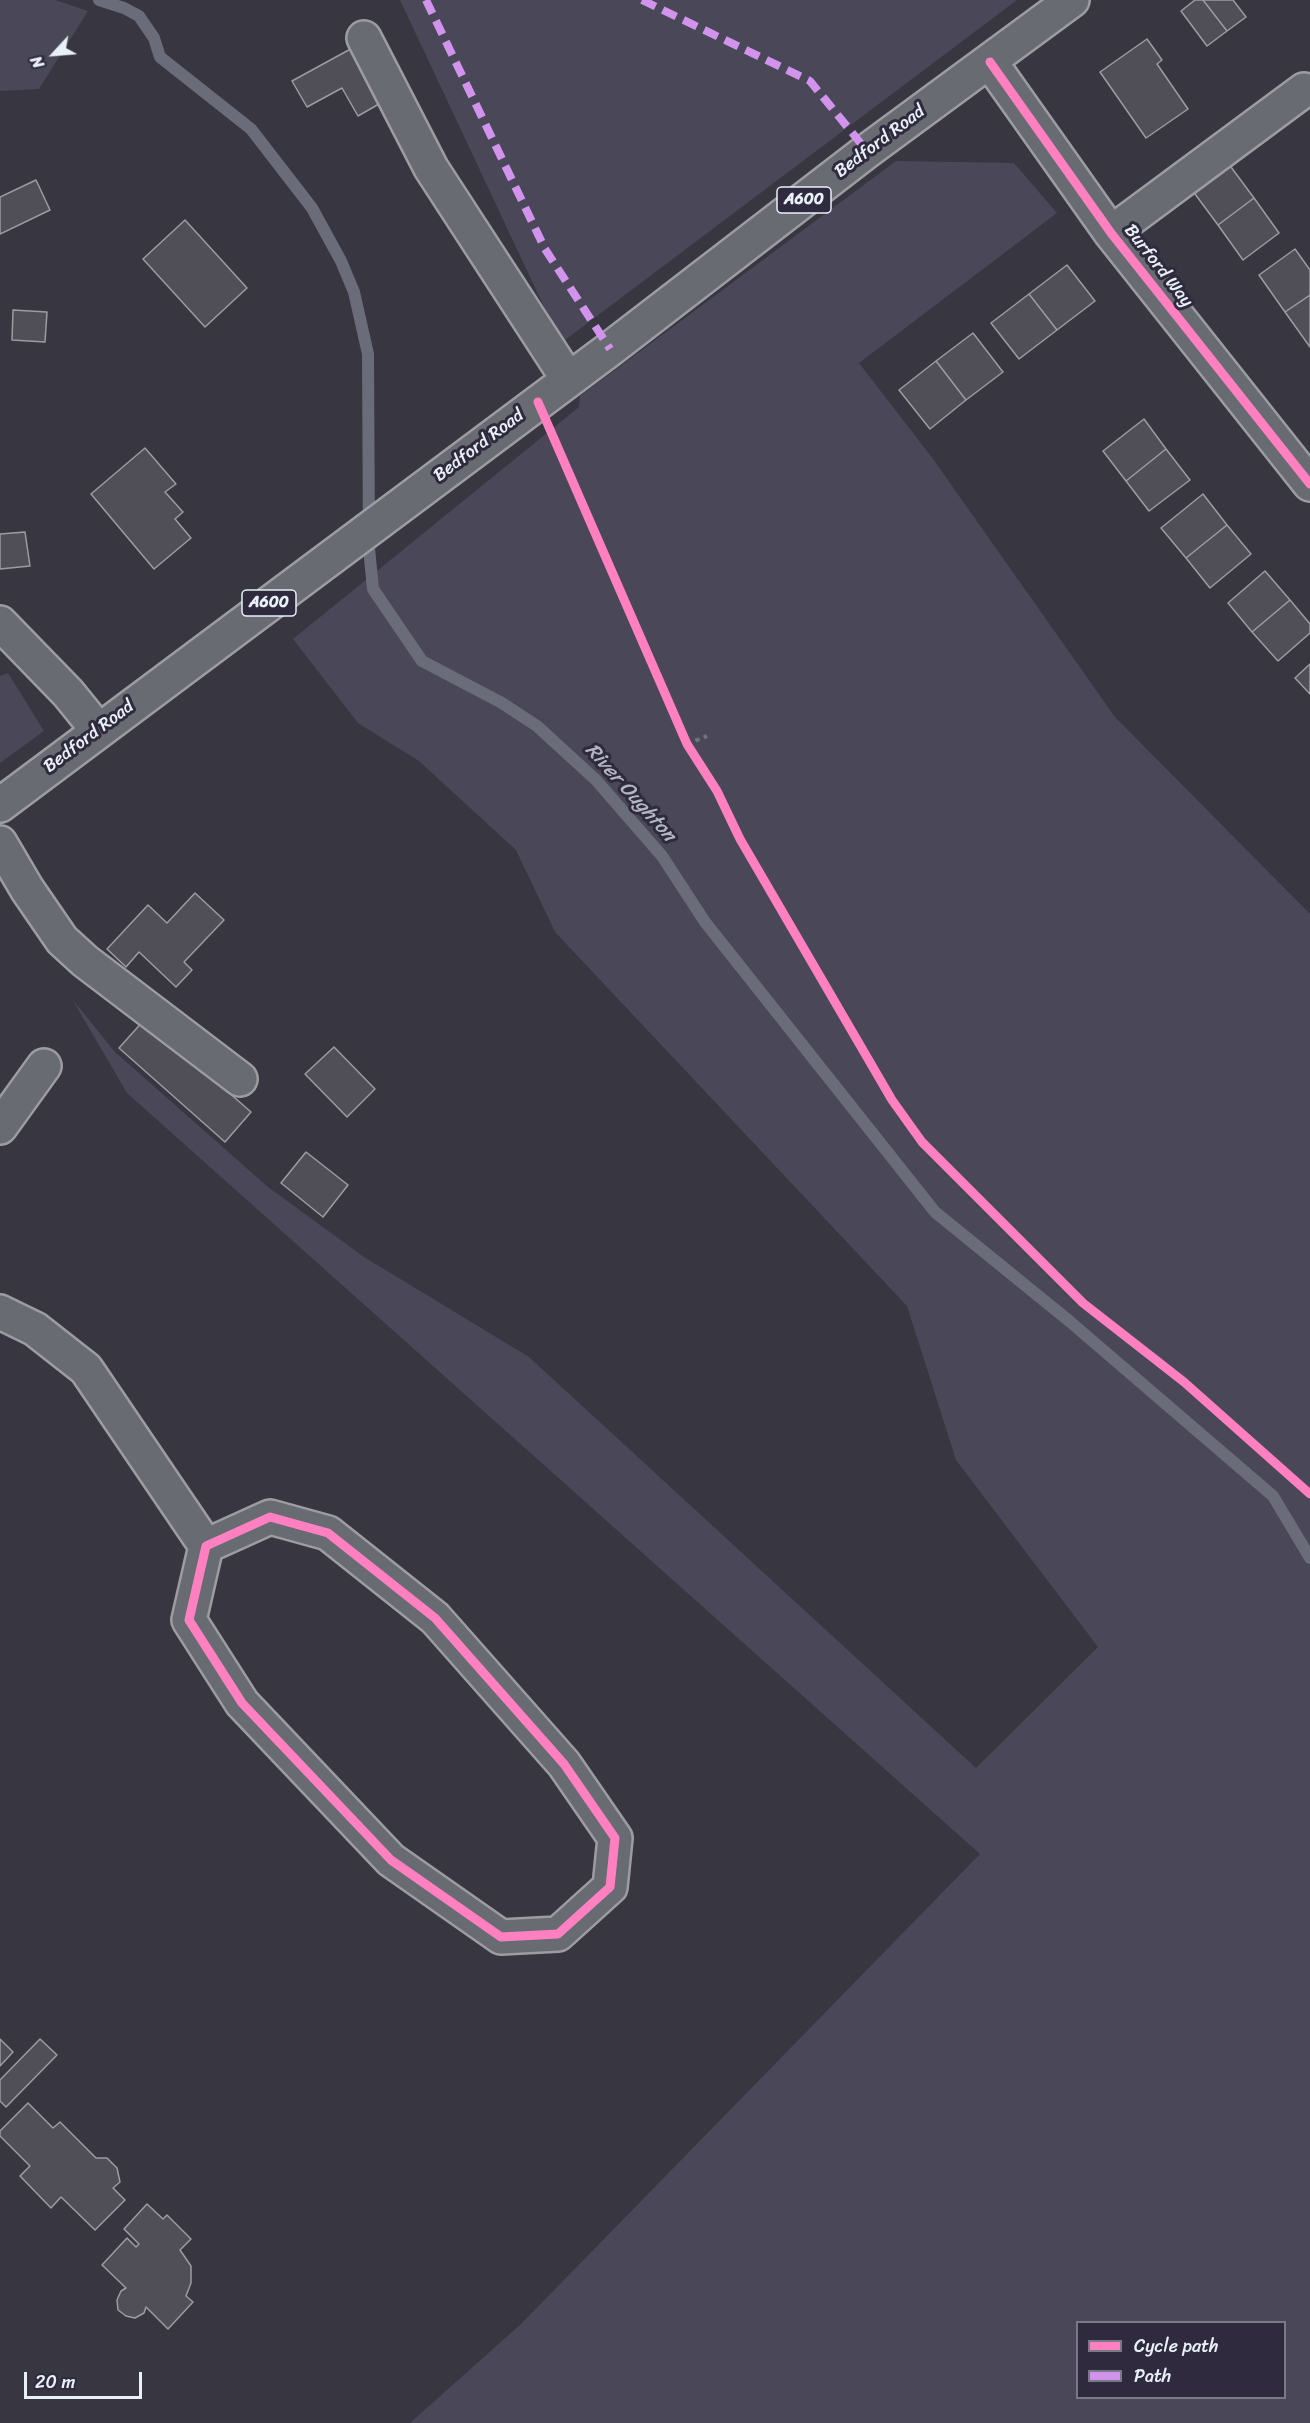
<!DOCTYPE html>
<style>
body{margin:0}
#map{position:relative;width:1310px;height:2423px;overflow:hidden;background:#383640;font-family:Sriracha,sans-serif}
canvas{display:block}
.legend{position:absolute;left:1076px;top:2321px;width:210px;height:78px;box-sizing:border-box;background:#2f2a3d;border:2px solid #797a88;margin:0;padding:8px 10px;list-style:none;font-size:18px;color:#e8f1f8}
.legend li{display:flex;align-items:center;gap:12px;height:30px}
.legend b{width:30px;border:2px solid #797a88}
.north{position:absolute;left:24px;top:24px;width:60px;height:60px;-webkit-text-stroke:4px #2f2a3d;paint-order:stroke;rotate:244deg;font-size:16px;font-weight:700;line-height:24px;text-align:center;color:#e8f1f8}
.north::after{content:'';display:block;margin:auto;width:21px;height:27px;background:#e8f1f8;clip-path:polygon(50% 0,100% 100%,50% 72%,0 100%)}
.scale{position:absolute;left:24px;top:2372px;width:118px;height:27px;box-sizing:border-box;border:3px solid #e8f1f8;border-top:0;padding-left:8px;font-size:18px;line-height:21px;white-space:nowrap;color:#e8f1f8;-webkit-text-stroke:4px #2f2a3d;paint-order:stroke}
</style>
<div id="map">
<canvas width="1310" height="2423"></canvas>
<ul class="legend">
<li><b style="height:8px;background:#ff80c0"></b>Cycle path</li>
<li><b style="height:8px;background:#d193ec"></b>Path</li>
</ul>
<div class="north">N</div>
<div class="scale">20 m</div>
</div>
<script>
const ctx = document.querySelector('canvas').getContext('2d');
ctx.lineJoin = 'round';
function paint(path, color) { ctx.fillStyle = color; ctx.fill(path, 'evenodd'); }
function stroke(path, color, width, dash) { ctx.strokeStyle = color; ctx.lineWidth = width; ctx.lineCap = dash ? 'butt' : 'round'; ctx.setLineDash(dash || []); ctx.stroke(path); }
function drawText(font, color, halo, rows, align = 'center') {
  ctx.font = font + ' Sriracha,sans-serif'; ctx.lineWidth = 6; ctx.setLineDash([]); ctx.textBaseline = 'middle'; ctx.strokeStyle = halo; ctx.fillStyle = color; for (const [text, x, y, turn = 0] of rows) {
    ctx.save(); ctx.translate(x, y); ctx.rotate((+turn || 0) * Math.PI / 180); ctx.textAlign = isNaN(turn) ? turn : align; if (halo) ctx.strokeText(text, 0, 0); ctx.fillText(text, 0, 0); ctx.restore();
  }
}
const green = new Path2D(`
 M0,0H55L88,11L39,89L0,91Z
 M400,0H1017L561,343Z
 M896,161L1014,163L1057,213L859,363L933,459L1115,717L1310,914V2423H410L521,2324L980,1854L127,1093L72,999L115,1052L268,1187L364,1257L529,1357L976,1768L1098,1647L956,1460L907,1306L555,932L516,850L419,761L358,723L293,639L579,407L580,396ZM1078,2322H1284V2398H1078Z
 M8,673L44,731L0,763V676Z`);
const stream = new Path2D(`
 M99,0L124,8L139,16L154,38L160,57L251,129L312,208L341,261L354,292L368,354L369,548L373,589L422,661L502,703L537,726L596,780L662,856L705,922L935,1212L1068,1320L1273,1496L1310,1558`);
const building = new Path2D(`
 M1195,0H1203L1227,31L1207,46L1181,11Z
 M1203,0H1233L1246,17L1227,31Z
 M1147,39L1162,60L1157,64L1188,109L1146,138L1100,72Z
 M356,46L386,100L358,116L342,88L307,107L292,81Z
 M1228,163L1254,198L1218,225L1192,190Z
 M36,180L50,210L0,234V197Z
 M1254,198L1279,233L1243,260L1218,225Z
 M185,220L247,288L205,327L143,259Z
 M1295,249L1310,270V295L1285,312L1259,275Z
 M1067,265L1095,301L1057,330L1029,294Z
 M1029,294L1057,330L1019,359L991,323Z
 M1310,295V347L1285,312Z
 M13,310L47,312L45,342L12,340Z
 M973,333L1003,372L966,400L936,361Z
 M936,361L966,400L930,429L899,390Z
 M1144,419L1166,449L1126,481L1103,451Z
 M145,448L176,484L165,492L183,512L175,519L191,538L154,569L91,494Z
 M1166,449L1190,480L1149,511L1126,481Z
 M1203,494L1227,525L1186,558L1161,528Z
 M1227,525L1251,554L1210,588L1186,558Z
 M25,532L30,566L0,569V534Z
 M1265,571L1290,600L1252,632L1228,603Z
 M1290,600L1310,624V633L1278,661L1252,632Z
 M1310,664V694L1295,678Z
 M195,893L224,920L184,962L192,970L176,987L139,952L126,967L107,949L148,905L167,923Z
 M145,1019L251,1112L225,1142L119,1048Z
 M334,1047L375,1089L347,1117L305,1074Z
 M306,1152L348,1185L323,1217L281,1183Z
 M0,2039L13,2052L0,2066Z
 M40,2039L57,2055L6,2107L0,2101V2080Z
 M28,2103L53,2128L60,2122L96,2158H107L117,2168L120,2182L113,2188L125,2200L95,2230L61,2197L51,2208L20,2176L30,2166L0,2136V2131Z
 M147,2204L163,2219L167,2215L191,2239L180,2250L191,2266V2283L186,2296L193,2302L168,2329L146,2307L144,2313L135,2318L126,2316L118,2310L117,2300L121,2291L126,2288L102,2265L127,2238L136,2247L139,2244L124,2229Z`);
const path = new Path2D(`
 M687,744L707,736`);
const minor = new Path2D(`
 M364,38L431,168L568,379
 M990,62L1111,233L1310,484
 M1111,233L1304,90
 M0,623L68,693L98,730
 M0,843L27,889L62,940L85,961L240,1079
 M0,1127L44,1066
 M0,1312L35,1329L86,1369L206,1546
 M270,1517L328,1533L435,1618L564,1764L615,1838L610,1887L558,1934L501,1937L391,1860L242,1703L189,1620L206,1546Z`);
const major = new Path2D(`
 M0,805L610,349L867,151L1072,0`);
const quiet = new Path2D(`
 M426,0L545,249L610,349
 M642,0L810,81L867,151`);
const cycleway = new Path2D(`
 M990,62L1111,233L1310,484
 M538,402L687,744L717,791L740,839L892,1100L922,1142L1083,1303L1184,1382L1310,1494
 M270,1517L328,1533L435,1618L564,1764L615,1838L610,1887L558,1934L501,1937L391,1860L242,1703L189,1620L206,1546Z`);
const shields = [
 [804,200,54],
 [269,603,54]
];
const shieldNames = [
 ["A600",804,200],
 ["A600",269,603]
];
const streetNames = [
 ["Bedford Road",880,142,-37],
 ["Burford Way",1158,266,52],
 ["Bedford Road",479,446,-37],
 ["Bedford Road",89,737,-37]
];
const waterNames = [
 ["River Oughton",630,793,48]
];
paint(green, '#4a4858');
stroke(stream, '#6b6c79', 12);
paint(building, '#504f57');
stroke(building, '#9c9ca2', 1.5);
stroke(minor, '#9c9ca2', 38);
stroke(major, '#9c9ca2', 38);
stroke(path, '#747379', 4, [4.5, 4.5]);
stroke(minor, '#696b72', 33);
stroke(major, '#696b72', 33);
stroke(quiet, '#d193ec', 8, [15, 8]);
stroke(cycleway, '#ff80c0', 9);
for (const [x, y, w] of shields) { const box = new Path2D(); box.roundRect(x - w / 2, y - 13, w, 26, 4.5); ctx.fillStyle = '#2f2a3d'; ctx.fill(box); stroke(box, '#e8f1f8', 1.5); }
drawText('bold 16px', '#e8f1f8', null, shieldNames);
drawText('18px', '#e8f1f8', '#2f2a3d', streetNames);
drawText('italic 20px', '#b2b7c2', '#2f2a3d', waterNames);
</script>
